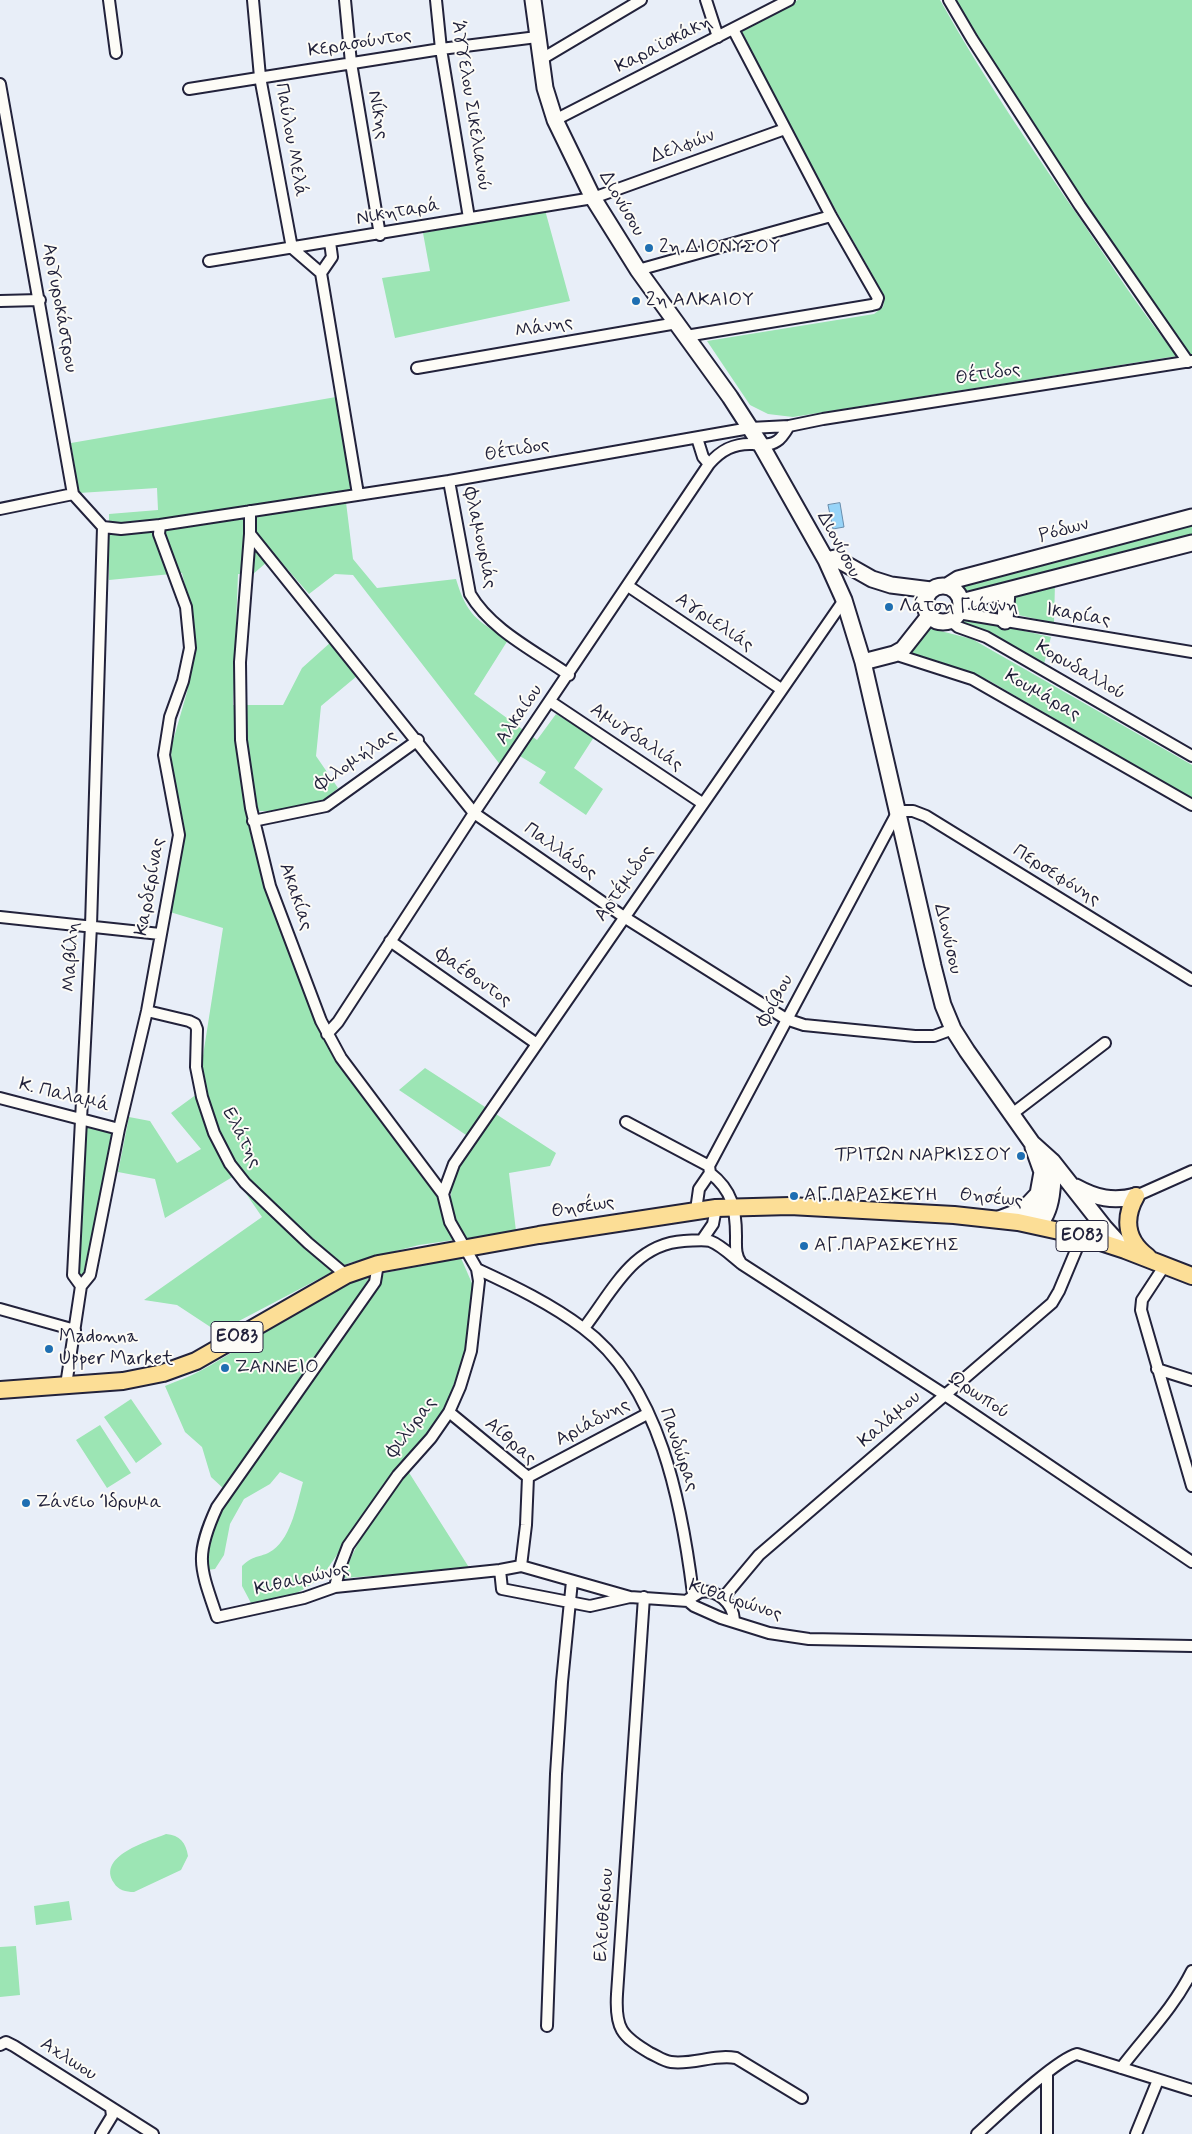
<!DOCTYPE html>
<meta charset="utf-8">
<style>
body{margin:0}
canvas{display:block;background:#e8eef8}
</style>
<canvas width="1192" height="2134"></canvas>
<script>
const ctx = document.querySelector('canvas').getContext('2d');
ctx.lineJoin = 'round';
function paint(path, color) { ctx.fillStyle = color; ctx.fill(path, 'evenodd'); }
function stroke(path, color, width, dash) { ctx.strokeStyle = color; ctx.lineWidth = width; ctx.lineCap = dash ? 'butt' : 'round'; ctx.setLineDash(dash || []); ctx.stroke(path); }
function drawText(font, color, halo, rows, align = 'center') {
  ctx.font = font + ' Mynerve,sans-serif'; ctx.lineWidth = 4; ctx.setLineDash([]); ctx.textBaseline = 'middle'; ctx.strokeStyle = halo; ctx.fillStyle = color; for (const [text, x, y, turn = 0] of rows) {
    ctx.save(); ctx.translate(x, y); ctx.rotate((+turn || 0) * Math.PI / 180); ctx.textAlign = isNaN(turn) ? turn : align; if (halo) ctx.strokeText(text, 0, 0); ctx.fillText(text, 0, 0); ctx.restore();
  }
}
const green = new Path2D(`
 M798,0H940C983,77 1033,151 1083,223C1113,268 1143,314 1177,356L793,417L768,414L750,405L707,341L874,314L883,307L885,297L808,161L741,30Z
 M951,0H1192V356H1188L1167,331Z
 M545,210L570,301L395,338L382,278L430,271L423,233Z
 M336,397L353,492L345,494L353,559L377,588L456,579C467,616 477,620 508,640L474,694L537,740L556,714L594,737L574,768L603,789L586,815L539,783L546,772L515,753L502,767L353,575L335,574L309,594L275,555L252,575L238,574L233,705H283L302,668L331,642L357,676L321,706L316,756L338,788L311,812L260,811L247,815L266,887L326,1043L421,1176L443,1198L451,1197C452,1174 462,1160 475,1141L399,1090L425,1068L556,1153L550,1166L509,1173L516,1231L419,1245L349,1263L218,1332L177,1305L144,1300L262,1217L234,1176L165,1218L155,1179L118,1172L129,1117L150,1121L177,1163L201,1149L171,1113L197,1094L223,928L170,912L184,836L172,775L171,748L187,692L194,651L191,610L182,573L109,580V514L158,510L157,488L79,493L71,443Z
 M1192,522V538L970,594L961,589L963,584Z
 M1055,583L1054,623L1014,614C1009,607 1011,602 1015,595Z
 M962,617L1051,637L1044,664L983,631L959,622Z
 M929,628L972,639L1192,765V799L988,680L910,652Z
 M87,1126L114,1132L83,1276L78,1275Z
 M461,1258L474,1288L465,1353L447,1403L429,1433L399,1466L323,1575C299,1597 282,1598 251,1603L242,1586V1566C254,1554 262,1558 273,1550C292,1536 297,1503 303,1482L280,1472L270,1484L244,1499L230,1524L224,1555L215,1569L207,1570C205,1547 211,1531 222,1510L367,1300L377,1289L384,1273Z
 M370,1276L359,1295L224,1489L211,1477L202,1447L185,1432L165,1386C176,1381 189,1377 200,1371C257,1341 307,1295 370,1276Z
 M131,1399L162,1444L136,1463L104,1417Z
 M100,1425L131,1473L107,1488L76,1440Z
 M408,1471L470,1569L344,1578C356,1536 382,1507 408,1471Z
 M166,1834C180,1835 186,1843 188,1856L181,1870L134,1892C126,1892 118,1890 114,1883C96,1856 149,1841 166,1834Z
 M69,1901L72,1920L36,1925L34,1906Z
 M16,1946L20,1995L0,1997V1947Z`);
const water = new Path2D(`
 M840,503L844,527L833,529L828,505Z`);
const street = new Path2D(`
 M109,0L116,53
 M253,0L260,77L292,248L321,273L358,494
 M345,0L351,63L380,235
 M436,0L441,49L469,218
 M706,0L718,37
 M949,0L972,39L1080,206L1188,362
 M540,60L641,0
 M0,84L73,494L103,527
 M189,89L441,49L537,37
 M555,120L789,0
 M209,261L593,198L785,129
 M638,270L831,216
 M321,273L332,257L330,242
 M0,301L40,300
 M686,336L872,305L876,304L878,298L831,216L733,29
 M417,368L677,323
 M697,438L703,457L709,464
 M449,481L470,594C491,630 535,651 569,675
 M0,509L73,494
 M250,511V534L240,662L241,740L251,808L270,886L321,1021L341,1058L443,1194L450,1222L477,1269L479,1281L471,1351L460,1387L449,1412L431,1438L398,1475L348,1546L340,1567L335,1587
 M103,527L121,529L160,525
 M250,534L474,813L624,917L786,1019L804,1025L915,1036H934L953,1029
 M628,586L781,689
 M958,613L1192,652
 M950,620L958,627L986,637L1192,756
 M894,654L972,679L1192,805
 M551,702L702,803
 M253,821L326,806L418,740
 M0,917L160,934
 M390,941L537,1044
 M147,1011L189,1021L195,1024L197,1029L196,1067L202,1097L214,1133L230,1164L245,1183L308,1243L346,1275
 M327,1034L338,1022L474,813L709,464C721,450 734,443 753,444C761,445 770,446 777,441C782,438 786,431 789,426
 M0,1098L119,1129
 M1012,1114L1105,1043
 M626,1122L709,1166
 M710,1173C732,1190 736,1209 736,1236C736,1246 735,1255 741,1263
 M443,1194L454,1164L844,600
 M1136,1196L1192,1171
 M696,1210L699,1189L710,1173L709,1166L898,811H913L926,816L1192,980
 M702,1240L713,1224L716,1208
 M378,1264L375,1282L217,1507C194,1557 200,1567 217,1617L304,1598L335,1587L500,1570L521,1566L630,1597L688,1601L694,1606L721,1618L769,1633L809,1639L1192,1646
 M1165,1265L1142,1300L1141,1310L1192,1486
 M477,1269C514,1286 551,1304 583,1328C660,1385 682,1505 693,1594
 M81,1286L90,1275L119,1129L147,1011L179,835L164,755L170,717L183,681L190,648L186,607L159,534L160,525L449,481L750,428L789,426L823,419L1192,361
 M0,1309L75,1330
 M584,1328C612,1292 633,1244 684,1241C692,1241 702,1239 710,1241C721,1245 733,1257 742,1264L945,1395L1192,1562
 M1157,1369L1192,1380
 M66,1385L81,1286L73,1275L91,926L103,527
 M449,1412L528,1477L526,1525L521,1566
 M528,1477L647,1414
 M500,1570L502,1589L590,1606L630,1597
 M644,1597L617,1994C615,2028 621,2036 650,2053C657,2056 663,2061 671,2062C693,2065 714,2054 736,2058L802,2098
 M723,1598L759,1555L1052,1303L1059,1291L1082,1236
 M689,1599L700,1592C717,1589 733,1603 734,1620
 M547,2026L556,1774L562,1682L572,1581
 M0,2045L6,2042L14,2046L153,2134
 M1121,2068C1146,2035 1173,2009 1192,1971
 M1047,2074V2134
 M101,2134L112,2116L111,2108
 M977,2134C997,2116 1055,2060 1077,2054L1192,2090
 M1136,2134L1158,2080`);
const secondary = new Path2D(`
 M533,0L545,88L555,120L593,198L638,270L730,397L761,445L826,560L844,600L863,662L933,966L943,1005L953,1029L967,1051L1032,1143L1052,1161L1104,1227L1125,1250
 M826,560L835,558L872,579L891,585L931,590
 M925 604a18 18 0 1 1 36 0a18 18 0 1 1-36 0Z
 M947,586L958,579L1192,517
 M961,602L1192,543
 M1005,621L1007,591
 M863,662L894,654L903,649L929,616
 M1033,1147L1042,1172L1034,1216L1038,1225C1053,1212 1054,1180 1052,1161
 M1076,1187C1096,1198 1113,1202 1136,1196
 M999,1219L1023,1210L1038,1194`);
const primary = new Path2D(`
 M1136,1196C1123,1219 1126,1241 1148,1257
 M0,1390L123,1381L163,1373L196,1361L346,1275L378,1264L539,1235L716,1208L790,1206L954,1215L1018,1222L1082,1236L1125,1250L1192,1276`);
const markers = [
 [649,248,5,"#1f6fb2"],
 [636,301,5,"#1f6fb2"],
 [889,607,5,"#1f6fb2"],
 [1021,1156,5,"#1f6fb2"],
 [794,1196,5,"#1f6fb2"],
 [804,1246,5,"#1f6fb2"],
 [49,1349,5,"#1f6fb2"],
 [225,1368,5,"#1f6fb2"],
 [26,1503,5,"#1f6fb2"]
];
const shields = [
 [1082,1236,52],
 [237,1337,52]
];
const shieldNames = [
 ["ΕΟ83",1082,1236],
 ["ΕΟ83",237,1337]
];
const streetNames = [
 ["Κερασούντος",360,44,-9],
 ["Καραϊσκάκη",664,45,-27],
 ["Άγγελου Σικελιανού",470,106,81],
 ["Νίκης",377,115,80],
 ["Παύλου Μελά",290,140,80],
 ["Δελφών",683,147,-20],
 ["Διονύσου",621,204,60],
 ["Νικηταρά",398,213,-10],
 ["Αργυροκάστρου",59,308,80],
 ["Μάνης",544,328,-10],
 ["Θέτιδος",988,375,-9],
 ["Θέτιδος",517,451,-10],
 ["Ρόδων",1064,531,-15],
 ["Φλαμουριάς",479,538,78],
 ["Διονύσου",838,545,62],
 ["Ικαρίας",1078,616,10],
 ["Αγριελιάς",714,623,34],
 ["Κορυδαλλού",1080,671,30],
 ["Κουμάρας",1042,696,30],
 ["Αλκαίου",520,715,-56],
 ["Αμυγδαλιάς",636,738,34],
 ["Φιλομήλας",356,761,-34],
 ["Παλλάδος",560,852,35],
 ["Περσεφόνης",1056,876,32],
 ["Αρτέμιδος",625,884,-55],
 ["Καρδερίνας",151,887,-80],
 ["Ακακίας",295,897,71],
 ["Διονύσου",947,939,77],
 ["Μαβίλη",72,957,-87],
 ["Φαέθοντος",473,978,35],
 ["Φοίβου",776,1001,-62],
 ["Κ. Παλαμά",64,1096,14],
 ["Ελάτης",241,1138,63],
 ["Θησέως",991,1199,6],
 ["Θησέως",583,1208,-9],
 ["Ωρωπού",978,1396,34],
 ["Καλάμου",890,1420,-41],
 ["Αριάδνης",593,1423,-28],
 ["Φιλύρας",412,1428,-53],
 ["Αίθρας",510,1442,41],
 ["Πανδώρας",678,1450,71],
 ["Κιθαιρώνος",302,1580,-13],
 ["Κιθαιρώνος",735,1601,18],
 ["Ελευθεριου",605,1915,-86],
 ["Αχλωου",68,2060,33]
];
const poiNames = [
 ["2η ΔΙΟΝΥΣΟΥ",659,248],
 ["2η ΑΛΚΑΙΟΥ",646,301],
 ["Λάτση Γιάννη",899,607],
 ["ΤΡΙΤΩΝ ΝΑΡΚΙΣΣΟΥ",1011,1156,"right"],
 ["ΑΓ.ΠΑΡΑΣΚΕΥΗ",804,1196],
 ["ΑΓ.ΠΑΡΑΣΚΕΥΗΣ",814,1246],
 ["Madonna",59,1338],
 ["Upper Market",59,1360],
 ["ΖΑΝΝΕΙΟ",235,1368],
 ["Ζάνειο Ίδρυμα",36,1503]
];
paint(green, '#9ce5b4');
paint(water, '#97d4f8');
stroke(water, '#688dac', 1);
stroke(street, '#22223b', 14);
stroke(secondary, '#22223b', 19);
stroke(primary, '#22223b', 20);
stroke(street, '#fdfcf7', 10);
stroke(secondary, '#fdfcf7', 15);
stroke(primary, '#fcde96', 16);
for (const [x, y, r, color] of markers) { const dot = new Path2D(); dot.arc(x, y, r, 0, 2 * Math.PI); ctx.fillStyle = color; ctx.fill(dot); stroke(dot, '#fdfcf7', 2); }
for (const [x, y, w] of shields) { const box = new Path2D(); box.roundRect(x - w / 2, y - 15.5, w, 31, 4); ctx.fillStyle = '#fdfcf7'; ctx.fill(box); stroke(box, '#22223b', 1); }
drawText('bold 18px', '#22223b', null, shieldNames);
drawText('19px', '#22223b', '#fdfcf7', streetNames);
drawText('19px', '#22223b', '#fdfcf7', poiNames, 'left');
</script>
